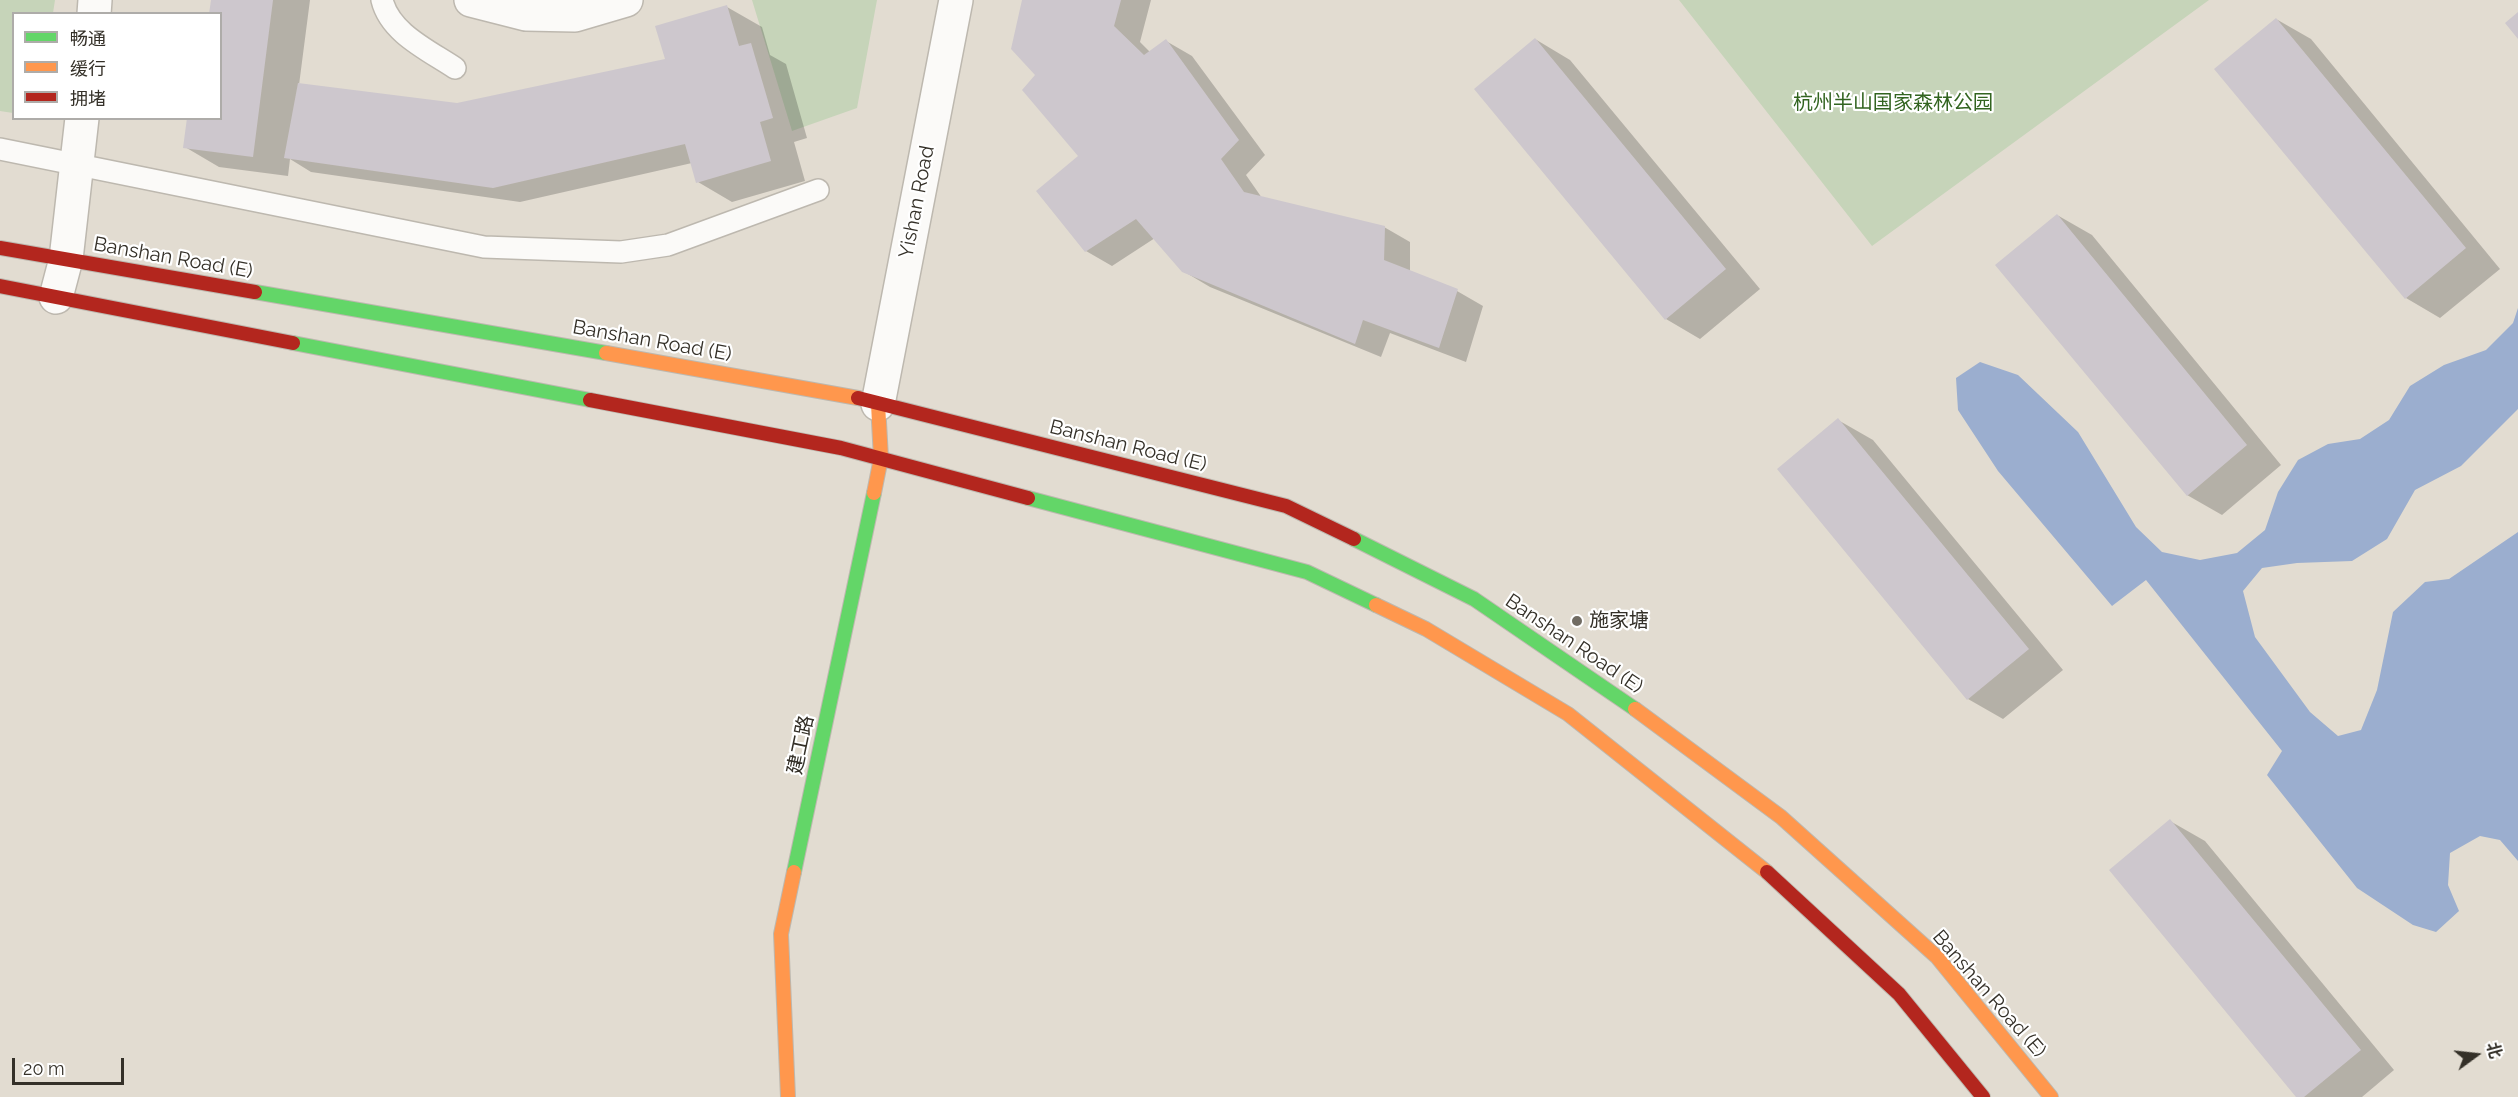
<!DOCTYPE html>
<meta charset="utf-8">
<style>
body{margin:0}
#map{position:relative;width:2518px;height:1097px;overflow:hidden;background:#e2dcd1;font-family:Raleway,"Noto Sans SC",sans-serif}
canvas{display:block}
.legend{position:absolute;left:12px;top:12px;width:210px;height:108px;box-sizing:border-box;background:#fff;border:2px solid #aeaca9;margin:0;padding:8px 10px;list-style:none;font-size:18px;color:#343028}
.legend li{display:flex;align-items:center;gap:12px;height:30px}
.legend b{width:30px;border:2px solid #aeaca9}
.north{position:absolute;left:2446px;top:1025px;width:60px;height:60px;-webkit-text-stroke:4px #fff;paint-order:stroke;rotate:75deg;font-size:16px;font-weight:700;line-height:24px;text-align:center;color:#343028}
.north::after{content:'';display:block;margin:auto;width:21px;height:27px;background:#343028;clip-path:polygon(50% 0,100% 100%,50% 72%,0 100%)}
.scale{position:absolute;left:12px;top:1058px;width:112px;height:27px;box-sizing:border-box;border:3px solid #343028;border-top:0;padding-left:8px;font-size:18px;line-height:21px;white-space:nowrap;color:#343028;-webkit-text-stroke:4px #fff;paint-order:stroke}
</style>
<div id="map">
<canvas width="2518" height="1097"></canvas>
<ul class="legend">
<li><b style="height:8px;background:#63d668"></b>畅通</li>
<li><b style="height:8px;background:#ff974d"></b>缓行</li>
<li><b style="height:8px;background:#b3261e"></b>拥堵</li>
</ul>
<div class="north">北</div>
<div class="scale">20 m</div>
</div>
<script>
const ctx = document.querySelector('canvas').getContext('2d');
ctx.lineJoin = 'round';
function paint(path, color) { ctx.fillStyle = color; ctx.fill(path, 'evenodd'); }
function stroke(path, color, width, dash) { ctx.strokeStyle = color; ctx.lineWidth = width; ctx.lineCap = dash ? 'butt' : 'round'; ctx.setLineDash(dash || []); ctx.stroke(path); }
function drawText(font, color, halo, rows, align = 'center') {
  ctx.font = font + ' Raleway,"Noto Sans SC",sans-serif'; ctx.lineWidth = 4.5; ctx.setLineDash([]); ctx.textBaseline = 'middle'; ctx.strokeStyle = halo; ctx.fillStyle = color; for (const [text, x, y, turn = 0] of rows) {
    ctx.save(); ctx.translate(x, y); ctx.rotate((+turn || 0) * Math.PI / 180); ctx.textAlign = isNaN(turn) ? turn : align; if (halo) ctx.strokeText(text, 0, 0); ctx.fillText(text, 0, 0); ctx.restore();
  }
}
const green = new Path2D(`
 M0,0H55L53,13L14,14L13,113L0,111Z
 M752,0H877L857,108L792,131Z
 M1679,0H2209L1872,246Z`);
const water = new Path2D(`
 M2518,308V409L2461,466L2415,490L2387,539L2352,561L2297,563L2262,568L2243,591L2255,637L2310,712L2338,736L2361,730L2377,690L2393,612L2425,582L2449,579L2518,532V861L2500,840L2480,836L2450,853L2448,885L2459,911L2436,932L2413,925L2357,888L2267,775L2282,751L2146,580L2112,606L1998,471L1958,410L1956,378L1980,362L2018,375L2078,432L2136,527L2162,552L2200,560L2237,553L2265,530L2278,492L2298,460L2328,444L2360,439L2389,420L2410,386L2444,365L2486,350L2513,323Z`);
const shadow = new Path2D(`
 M212,0H310L299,85L457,105L667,60L727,7L762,27L770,55L786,64L807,138L794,142L805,181L732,202L698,182L692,163L520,202L311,172L290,159L288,176L219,167L185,147L220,118V14Z
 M1024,0H1151L1140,42L1150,52L1166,41L1192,56L1265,155L1246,175L1262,198L1384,227L1410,242V272L1457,291L1483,306L1466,362L1390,333L1381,357L1210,287L1183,271L1155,238L1112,266L1086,251L1080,156L1037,75Z
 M2276,19L2311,39L2500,269L2440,318L2406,298Z
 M1535,39L1570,60L1760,289L1700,339L1666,319Z
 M2057,215L2092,235L2281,465L2222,515L2187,495Z
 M1838,420L1873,440L2063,670L2003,719L1968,699Z
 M2170,821L2205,841L2394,1070L2362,1097H2298Z`);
const building = new Path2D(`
 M211,0H273L253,157L183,148L187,118H220V14H209Z
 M1022,0H1121L1114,26L1144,55L1166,39L1239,140L1221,159L1244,192L1385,226L1384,260L1458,289L1439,348L1363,320L1355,344L1182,272L1136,219L1085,252L1036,191L1078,156L1022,90L1035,75L1011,49Z
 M727,5L739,46L751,43L773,118L760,122L771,161L696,183L685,144L493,188L284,158L298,83L457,103L665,59L655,26Z
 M2518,12V39L2505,23Z
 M2276,18L2466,248L2405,299L2214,69Z
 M1535,38L1726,269L1665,320L1474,89Z
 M2057,214L2247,445L2187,496L1995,265Z
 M1838,418L2029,649L1967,700L1777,469Z
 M2170,819L2361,1050L2304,1097H2296L2109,870Z`);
const lane = new Path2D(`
 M382,0C390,33 428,50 455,68
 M0,149L484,247L621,252L668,245L818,190`);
const street = new Path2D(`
 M471,0L526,14L575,15L626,0
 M94,14L95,0
 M56,297L66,259L82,118
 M878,404L956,0`);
const fast = new Path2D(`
 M255,292L606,353
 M293,343L590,400
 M1028,498L1307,572L1376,605
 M1354,539L1474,599L1635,709
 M794,872L874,493`);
const slow = new Path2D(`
 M606,353L858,398
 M874,493L881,458L878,404
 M1376,605L1426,629L1568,714L1767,872
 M1635,709L1781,817L1937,957L2051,1097
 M788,1097L781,934L794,872`);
const jam = new Path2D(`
 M0,248L255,292
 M0,286L293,343
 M858,398L1286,506L1354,539
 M590,400L841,448L1028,498
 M1767,872L1899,994L1983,1097`);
const markers = [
 [1577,621,6,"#716c63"]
];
const parkNames = [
 ["杭州半山国家森林公园",1893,103]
];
const streetNames = [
 ["Yishan Road",917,202,-79],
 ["Banshan Road (E)",173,258,10],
 ["Banshan Road (E)",652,341,10],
 ["Banshan Road (E)",1128,446,14],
 ["Banshan Road (E)",1574,644,34],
 ["建工路",801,745,-78],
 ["Banshan Road (E)",1989,994,49]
];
const poiNames = [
 ["施家塘",1589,621]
];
paint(green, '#c6d4b9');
paint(water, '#9baecf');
paint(shadow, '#0003');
paint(building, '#cdc7cd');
stroke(lane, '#bdb8af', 24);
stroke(street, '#bdb8af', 36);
stroke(fast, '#bdb8af', 16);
stroke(slow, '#bdb8af', 16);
stroke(jam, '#bdb8af', 16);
stroke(lane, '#fbfaf8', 21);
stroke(street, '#fbfaf8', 33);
stroke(fast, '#63d668', 14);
stroke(slow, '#ff974d', 14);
stroke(jam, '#b3261e', 14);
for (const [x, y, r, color] of markers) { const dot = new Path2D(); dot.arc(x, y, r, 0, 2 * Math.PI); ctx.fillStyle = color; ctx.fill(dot); stroke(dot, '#fff', 2); }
drawText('20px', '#326420', '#fff', parkNames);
drawText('20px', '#343028', '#fff', streetNames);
drawText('20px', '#343028', '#fff', poiNames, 'left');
</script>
